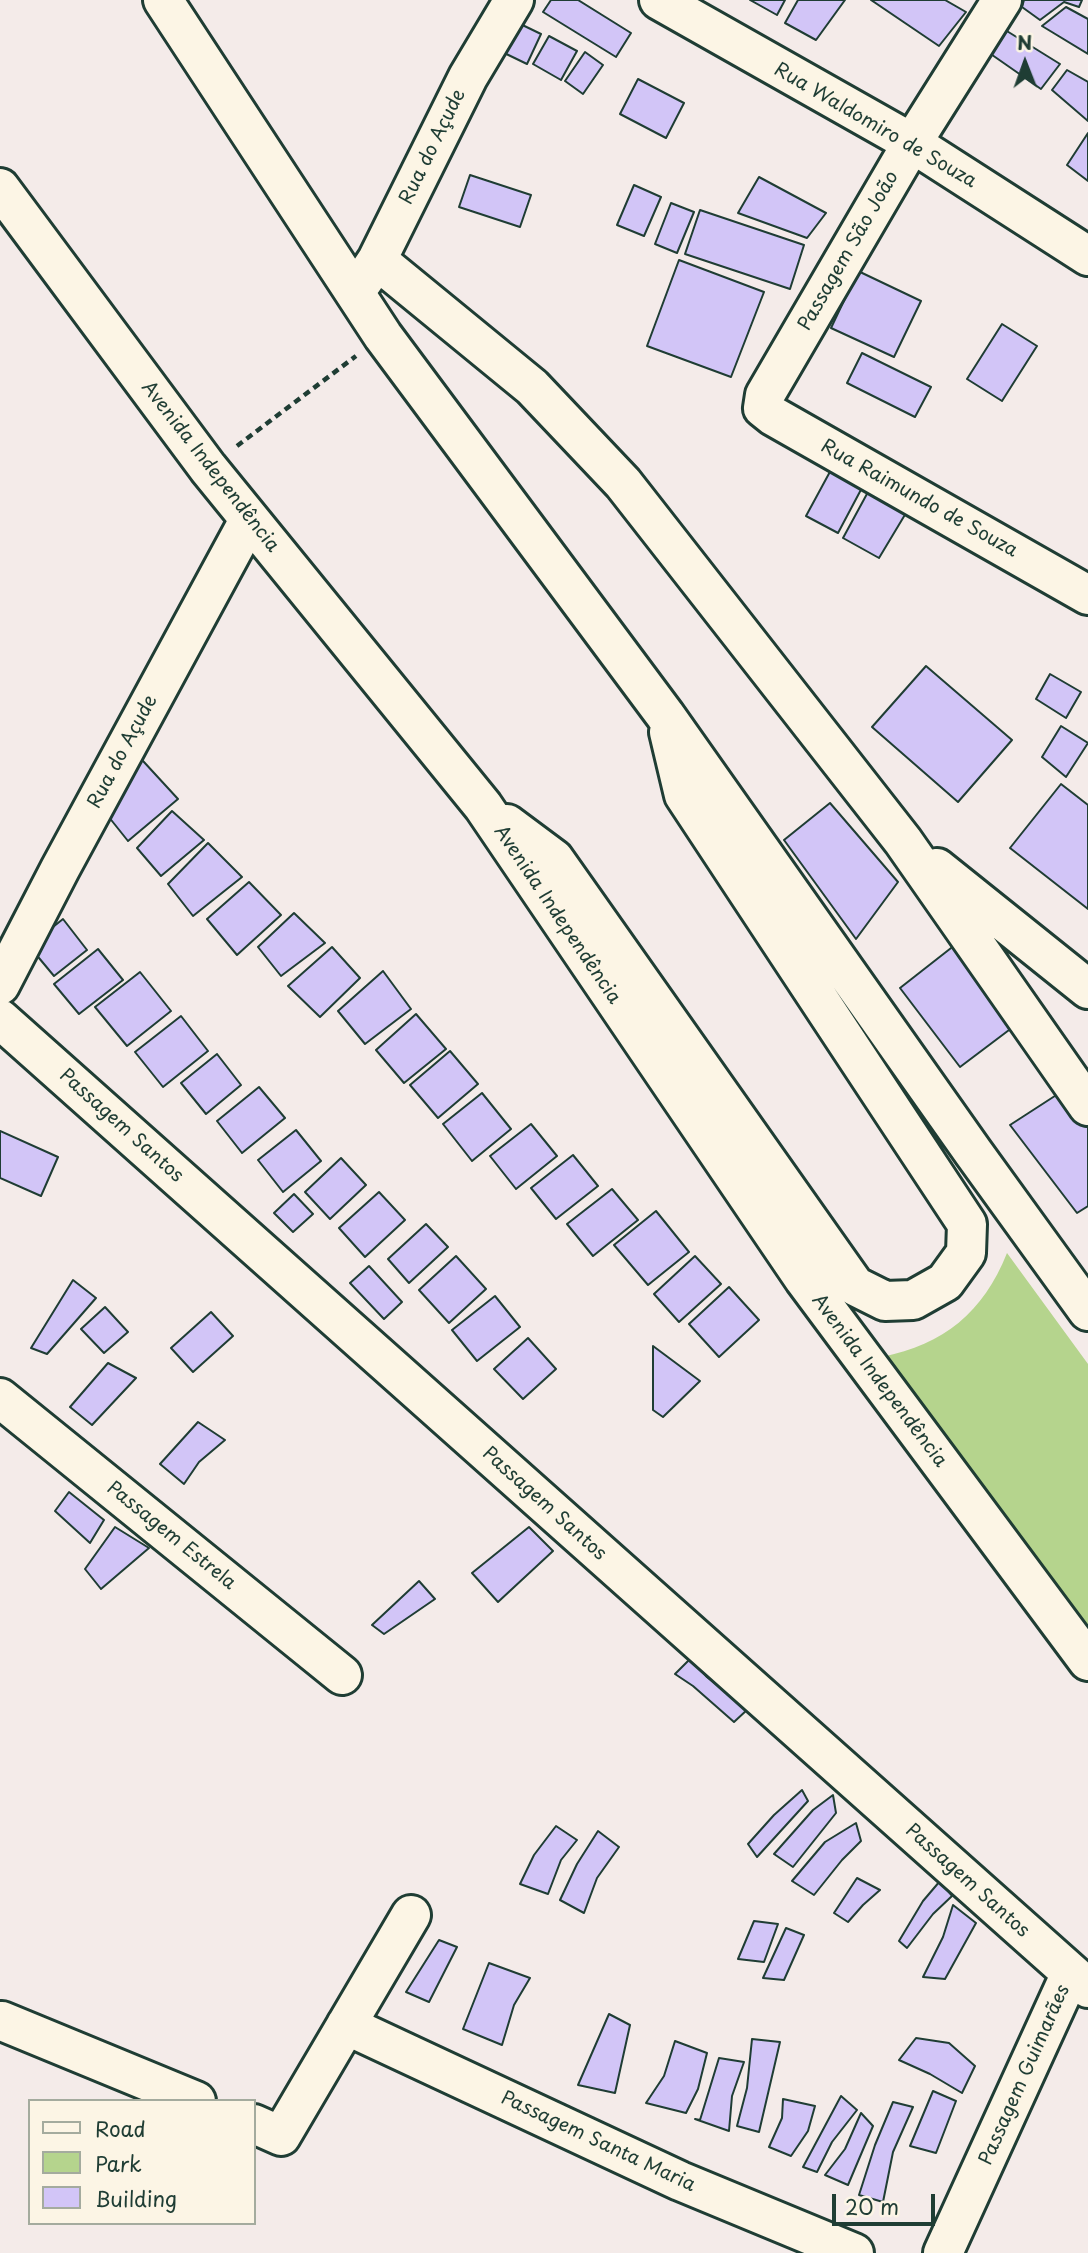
<!DOCTYPE html>
<meta charset="utf-8">
<style>
body{margin:0}
#map{position:relative;width:1088px;height:2253px;overflow:hidden;background:#f4ebe9;font-family:"Playpen Sans",sans-serif}
canvas{display:block}
.legend{position:absolute;left:28px;top:2099px;width:228px;height:126px;box-sizing:border-box;background:#fcf5e5;border:2px solid #a4ab9e;margin:0;padding:9px 12px;list-style:none;font-size:21px;color:#1f3d34}
.legend li{display:flex;align-items:center;gap:14px;height:35px}
.legend b{width:35px;border:2px solid #a4ab9e}
.north{position:absolute;left:990px;top:28px;width:70px;height:70px;-webkit-text-stroke:5px #fcf5e5;paint-order:stroke;rotate:359deg;font-size:19px;font-weight:700;line-height:28px;text-align:center;color:#1f3d34}
.north::after{content:'';display:block;margin:auto;width:24px;height:32px;background:#1f3d34;clip-path:polygon(50% 0,100% 100%,50% 72%,0 100%)}
.scale{position:absolute;left:832px;top:2194px;width:103px;height:32px;box-sizing:border-box;border:4px solid #1f3d34;border-top:0;padding-left:9px;font-size:21px;line-height:24px;white-space:nowrap;color:#1f3d34;-webkit-text-stroke:5px #fcf5e5;paint-order:stroke}
</style>
<div id="map">
<canvas width="1088" height="2253"></canvas>
<ul class="legend">
<li><b style="height:9px;background:#fcf5e5"></b>Road</li>
<li><b style="height:19px;background:#b5d48d"></b>Park</li>
<li><b style="height:19px;background:#d2c5f7"></b>Building</li>
</ul>
<div class="north">N</div>
<div class="scale">20 m</div>
</div>
<script>
const ctx = document.querySelector('canvas').getContext('2d');
ctx.lineJoin = 'round';
function paint(path, color) { ctx.fillStyle = color; ctx.fill(path, 'evenodd'); }
function stroke(path, color, width, dash) { ctx.strokeStyle = color; ctx.lineWidth = width; ctx.lineCap = dash ? 'butt' : 'round'; ctx.setLineDash(dash || []); ctx.stroke(path); }
function drawText(font, color, halo, rows, align = 'center') {
  ctx.font = font + ' "Playpen Sans",sans-serif'; ctx.lineWidth = 5; ctx.setLineDash([]); ctx.textBaseline = 'middle'; ctx.strokeStyle = halo; ctx.fillStyle = color; for (const [text, x, y, turn = 0] of rows) {
    ctx.save(); ctx.translate(x, y); ctx.rotate((+turn || 0) * Math.PI / 180); ctx.textAlign = isNaN(turn) ? turn : align; if (halo) ctx.strokeText(text, 0, 0); ctx.fillText(text, 0, 0); ctx.restore();
  }
}
const green = new Path2D(`
 M1007,1253L1088,1364V1635L882,1357C944,1344 983,1313 1007,1253Z`);
const building = new Path2D(`
 M551,0H578L631,33L616,57L543,12Z
 M750,0H785L777,15Z
 M798,0H845L816,40L785,23Z
 M871,0H945L966,12L939,46Z
 M1024,0H1082L1079,7L1064,2L1040,20L1022,7Z
 M1066,7L1088,19V54L1042,26Z
 M510,19L541,34L527,64L496,49Z
 M1002,28L1060,64L1041,89L985,50Z
 M549,36L577,51L561,80L533,64Z
 M585,52L603,65L583,94L565,81Z
 M1067,70L1088,82V121L1052,90Z
 M638,79L684,103L666,138L620,114Z
 M1088,133V181L1067,165Z
 M470,175L531,195L520,227L459,207Z
 M759,177L826,213L807,238L738,213Z
 M634,185L661,197L644,236L617,225Z
 M671,203L694,212L677,253L655,244Z
 M700,210L804,245L790,289L685,254Z
 M679,260L764,292L731,377L647,346Z
 M858,271L921,301L894,357L831,328Z
 M1002,324L1037,346L1002,401L967,379Z
 M862,353L931,387L915,417L847,383Z
 M832,468L864,484L838,533L806,516Z
 M868,492L909,508L879,558L843,538Z
 M926,666L1012,740L958,802L872,727Z
 M1050,674L1081,692L1066,718L1036,699Z
 M1061,726L1088,743L1066,777L1042,757Z
 M132,749L178,799L128,841L100,806Z
 M1061,784L1088,805V909L1010,848Z
 M830,803L898,882L856,939L784,840Z
 M172,811L204,840L161,876L137,848Z
 M208,843L242,877L193,916L168,884Z
 M249,882L281,915L237,955L207,919Z
 M294,913L325,943L281,976L258,947Z
 M63,919L87,950L54,976L29,946Z
 M960,941L1017,1024L960,1067L900,988Z
 M332,947L360,978L320,1017L288,986Z
 M98,949L123,980L79,1014L54,984Z
 M383,971L411,1009L365,1044L338,1011Z
 M140,972L171,1011L127,1046L95,1007Z
 M416,1014L446,1049L404,1083L376,1050Z
 M181,1016L208,1051L163,1087L135,1052Z
 M450,1051L478,1084L438,1118L410,1085Z
 M217,1054L241,1085L206,1114L181,1083Z
 M259,1087L285,1118L242,1153L217,1121Z
 M1061,1092L1088,1127V1206L1077,1213L1010,1125Z
 M482,1093L511,1129L472,1161L443,1124Z
 M531,1124L557,1156L516,1189L490,1156Z
 M296,1130L321,1161L283,1192L258,1160Z
 M0,1131L58,1157L41,1196L0,1178Z
 M573,1155L598,1186L556,1219L531,1188Z
 M341,1158L366,1185L330,1219L305,1192Z
 M612,1189L638,1220L593,1256L567,1224Z
 M379,1192L405,1220L365,1257L339,1228Z
 M294,1194L313,1214L293,1232L274,1213Z
 M656,1211L689,1252L648,1285L614,1245Z
 M426,1224L448,1247L409,1283L388,1259Z
 M456,1256L486,1289L449,1323L419,1290Z
 M695,1256L721,1284L679,1322L654,1294Z
 M369,1266L402,1302L384,1319L350,1283Z
 M73,1280L96,1298L47,1354L31,1348Z
 M729,1287L759,1320L719,1357L689,1324Z
 M495,1296L520,1327L477,1361L452,1330Z
 M105,1307L128,1332L104,1353L81,1329Z
 M211,1312L233,1336L193,1372L171,1348Z
 M528,1338L556,1369L523,1399L494,1369Z
 M653,1346L700,1381L663,1417L653,1410Z
 M108,1363L136,1378L92,1425L70,1407Z
 M198,1422L225,1440L199,1462L184,1484L160,1464Z
 M69,1492L104,1520L90,1543L55,1511Z
 M115,1527L149,1548L101,1589L85,1569Z
 M529,1527L553,1551L498,1602L472,1573Z
 M419,1581L435,1599L384,1634L372,1625Z
 M691,1658L707,1677L748,1709L734,1722L693,1686L675,1674Z
 M802,1790L808,1801L757,1857L748,1844L774,1815Z
 M833,1795L836,1813L793,1867L774,1854L813,1810Z
 M856,1823L861,1841L842,1860L814,1895L792,1881L825,1842Z
 M556,1826L577,1840L561,1860L548,1894L520,1884L534,1855Z
 M598,1831L619,1847L597,1878L584,1913L560,1900L577,1864Z
 M857,1878L880,1890L863,1905L848,1922L834,1913Z
 M940,1881L952,1896L933,1914L907,1948L899,1941L923,1901Z
 M953,1905L976,1923L945,1979L923,1977L943,1937Z
 M754,1921L778,1924L764,1962L738,1959Z
 M786,1928L804,1935L784,1980L763,1978Z
 M439,1940L457,1947L429,2002L406,1992Z
 M489,1963L530,1978L514,2005L502,2045L463,2029Z
 M609,2014L630,2025L615,2093L578,2085Z
 M916,2038L949,2043L975,2066L962,2093L930,2074L899,2060Z
 M752,2039L780,2042L759,2132L737,2126L747,2088Z
 M675,2041L707,2053L698,2089L686,2113L646,2103L664,2076Z
 M719,2058L744,2062L732,2096L729,2131L695,2119L700,2120Z
 M933,2091L956,2101L936,2153L910,2146Z
 M841,2096L857,2110L832,2142L817,2172L803,2167Z
 M783,2099L815,2106L808,2131L791,2156L769,2147L782,2118Z
 M893,2102L913,2107L893,2152L883,2202L859,2195L875,2145Z
 M861,2113L873,2126L848,2185L825,2175L845,2149Z`);
const path = new Path2D(`
 M237,446L356,356`);
const minor = new Path2D(`
 M659,0L912,143L1088,256
 M1002,0L912,143L765,395L763,408L773,416L1088,595
 M377,260L532,387L623,483L903,841L1088,1106
 M363,281L377,260L468,77L514,0
 M937,868L1088,989
 M0,985L60,869L249,520
 M0,1019L1088,1988
 M0,1398L342,1675
 M2,2021L196,2101
 M346,2025L680,2181L854,2253
 M254,2124L281,2136L411,1915
 M943,2253L1071,1973`);
const major = new Path2D(`
 M163,0L383,336L665,715L973,1152L1088,1311
 M0,188L208,468L483,806L804,1279L1088,1661
 M507,824L554,859L855,1286L885,1301L913,1300L945,1282L966,1253L967,1224L684,795L669,732`);
const streetNames = [
 ["Rua Waldomiro de Souza",875,126,30],
 ["Rua do Açude",433,147,-64],
 ["Passagem São João",849,251,-60],
 ["Avenida Independência",210,467,52],
 ["Rua Raimundo de Souza",919,499,29],
 ["Rua do Açude",123,752,-62],
 ["Avenida Independência",557,915,56],
 ["Passagem Santos",121,1126,42],
 ["Avenida Independência",879,1381,53],
 ["Passagem Santos",544,1504,42],
 ["Passagem Estrela",171,1536,39],
 ["Passagem Santos",967,1881,42],
 ["Passagem Guimarães",1025,2075,-66],
 ["Passagem Santa Maria",598,2142,25]
];
paint(green, '#b5d48d');
paint(building, '#d2c5f7');
stroke(building, '#1f3d34', 2);
stroke(minor, '#1f3d34', 44);
stroke(major, '#1f3d34', 44);
stroke(path, '#1f3d34', 4.5, [7, 5]);
stroke(minor, '#fcf5e5', 38);
stroke(major, '#fcf5e5', 38);
drawText('19px', '#1f3d34', '#fcf5e5', streetNames);
</script>
